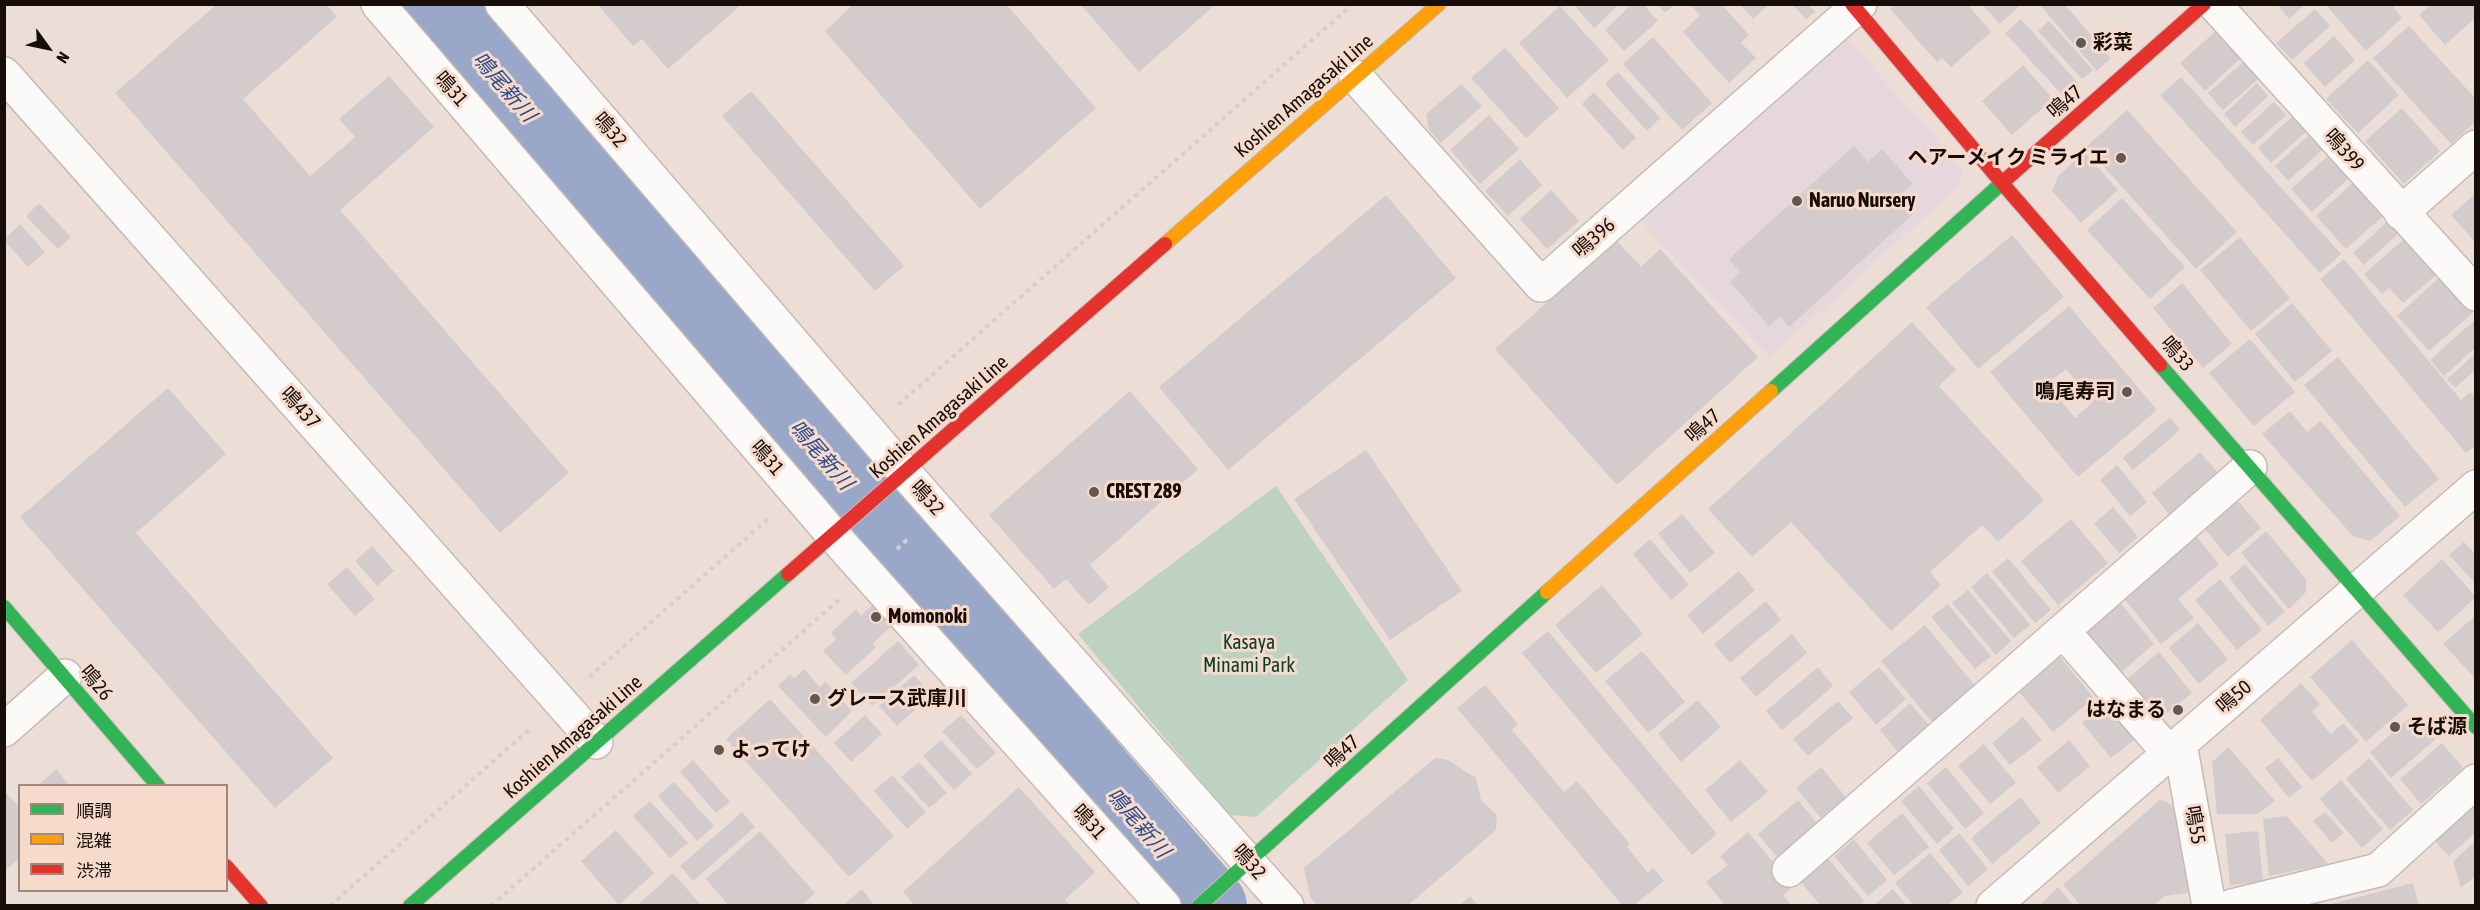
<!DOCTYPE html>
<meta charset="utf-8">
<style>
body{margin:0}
#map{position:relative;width:2480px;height:910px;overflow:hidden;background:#ecded6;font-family:"Asap Condensed","Noto Sans JP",sans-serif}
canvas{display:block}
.frame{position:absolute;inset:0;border:6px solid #170e09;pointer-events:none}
.legend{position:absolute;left:18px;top:784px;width:210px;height:108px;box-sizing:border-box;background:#f6dbcc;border:2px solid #9d897e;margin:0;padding:8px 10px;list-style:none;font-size:18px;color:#170e09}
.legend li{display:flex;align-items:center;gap:12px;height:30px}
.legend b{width:30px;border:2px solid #9d897e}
.north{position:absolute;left:18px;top:18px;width:60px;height:60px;-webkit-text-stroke:4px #f6dbcc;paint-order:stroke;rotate:123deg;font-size:16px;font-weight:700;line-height:24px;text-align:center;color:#170e09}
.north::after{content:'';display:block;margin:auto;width:21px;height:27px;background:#170e09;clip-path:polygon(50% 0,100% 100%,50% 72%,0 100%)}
</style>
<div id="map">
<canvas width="2480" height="910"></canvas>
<div class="frame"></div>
<ul class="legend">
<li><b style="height:8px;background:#30b455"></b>順調</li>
<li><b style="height:8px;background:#ff9f0a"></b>混雑</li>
<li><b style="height:8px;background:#e5322d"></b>渋滞</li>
</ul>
<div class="north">N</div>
</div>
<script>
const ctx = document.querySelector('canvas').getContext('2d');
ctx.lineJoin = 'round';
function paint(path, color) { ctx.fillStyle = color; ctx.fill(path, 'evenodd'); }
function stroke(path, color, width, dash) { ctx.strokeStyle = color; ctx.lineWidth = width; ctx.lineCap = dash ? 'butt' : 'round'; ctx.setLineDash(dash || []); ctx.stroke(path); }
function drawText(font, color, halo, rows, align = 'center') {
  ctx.font = font + ' "Asap Condensed","Noto Sans JP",sans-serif'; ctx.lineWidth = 6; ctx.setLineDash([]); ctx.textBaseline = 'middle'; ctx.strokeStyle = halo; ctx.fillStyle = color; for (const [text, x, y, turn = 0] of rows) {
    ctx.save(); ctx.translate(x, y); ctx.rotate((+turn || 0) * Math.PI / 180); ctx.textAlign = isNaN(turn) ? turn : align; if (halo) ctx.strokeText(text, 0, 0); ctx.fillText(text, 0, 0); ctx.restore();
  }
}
const education = new Path2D(`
 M1841,32L1962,168L1958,187L1770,357L1636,216Z`);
const green = new Path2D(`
 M1276,486L1408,680L1256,817L1229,815L1078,634Z`);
const river = new Path2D(`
 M433,4L1209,906`);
const building = new Path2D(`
 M217,4H326L337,17L243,99L310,176L355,137L339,119L389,76L434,127L340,210L569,473L500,533L115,93Z
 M597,4H742L668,69L642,39L633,46Z
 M854,4H1006L1096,108L980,209L825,31Z
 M1080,4H1216L1139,72Z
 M1573,4H1620L1594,28Z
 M1632,4H1643L1658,21L1624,51L1605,30Z
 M1657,4H1675L1665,13Z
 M1690,4H1721L1749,35L1741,43L1756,58L1729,83L1683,32L1700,15Z
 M1740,4H1769L1753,19Z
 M1792,4H1808L1815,12L1806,19Z
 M1895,4H1967L1991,32L1951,67L1942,58L1937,62L1890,9Z
 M1982,4H2022L2000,24Z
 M2039,4H2064L2111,58L2097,71Z
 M2277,4H2305L2289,19Z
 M2325,4H2391L2402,18L2366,51Z
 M2431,4H2476V17L2445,45L2419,15Z
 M1560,6L1609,60L1567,98L1519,43Z
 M2315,9L2330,26L2292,60L2276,43Z
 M2021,19L2078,83L2063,96L2005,33Z
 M2049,21L2093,70L2082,79L2038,31Z
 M2409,26L2476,99V121L2451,144L2373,58Z
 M2216,31L2241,58L2205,91L2180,63Z
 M2334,36L2355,60L2325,87L2304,63Z
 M1653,37L1712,103L1682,130L1623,64Z
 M1505,48L1559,108L1526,138L1471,78Z
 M2368,60L2399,95L2358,133L2326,99Z
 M2243,62L2258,79L2223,110L2208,93Z
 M2023,65L2053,99L2012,135L1982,101Z
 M1618,72L1660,118L1647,131L1605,84Z
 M2181,77L2341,254L2320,273L2160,95Z
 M2257,83L2268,96L2235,127L2224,114Z
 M1461,84L1482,106L1441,143L1429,130L1426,114Z
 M751,91L904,266L875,291L722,116Z
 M1594,92L1636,138L1623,150L1582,104Z
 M2274,102L2286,115L2253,145L2241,132Z
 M2402,108L2440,151L2404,184L2365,141Z
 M2127,110L2237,232L2196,269L2086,147Z
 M2295,114L2309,129L2271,163L2258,148Z
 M1489,115L1519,149L1480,184L1450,150Z
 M2309,135L2322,150L2288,181L2275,166Z
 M1854,146L1868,162L1882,149L1913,184L1899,196L1914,213L1789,327L1780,316L1769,326L1730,282L1740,272L1729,259Z
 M2084,152L2118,190L2081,223L2052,191L2058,176Z
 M2329,155L2349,178L2312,212L2291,189Z
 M1520,159L1542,185L1508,216L1485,191Z
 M2354,182L2383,216L2346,249L2316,216Z
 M1551,190L1579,221L1547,249L1520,219Z
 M2476,193V243L2451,215Z
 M1386,195L1456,278L1228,470L1159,387Z
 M2122,198L2185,267L2150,299L2087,230Z
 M39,203L71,237L58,249L26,216Z
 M2388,221L2399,233L2364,265L2353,253Z
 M20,224L45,252L28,267L4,240Z
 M2012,235L2064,297L1978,369L1926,307Z
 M2240,237L2290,298L2251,331L2200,270Z
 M2405,238L2437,274L2403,303L2389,288L2382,294L2364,274Z
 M1616,240L1641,267L1660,249L1758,357L1617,485L1495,349Z
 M2344,259L2461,400L2470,392L2476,398V445L2466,453L2320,279Z
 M2440,277L2473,313L2429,351L2397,316Z
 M2182,283L2232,344L2203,368L2153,308Z
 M2292,303L2332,351L2295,382L2255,334Z
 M2069,306L2157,410L2078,477L1990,372ZM2066,369L2093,402L2075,418L2047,384Z
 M2476,319V347L2444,376L2430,360Z
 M1912,322L1956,370L1939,386L2044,500L1998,542L1982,525L1930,572L1941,585L1891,631L1791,522L1752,557L1708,509Z
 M2250,339L2295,392L2254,426L2209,373Z
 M2476,353V369L2455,388L2447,379Z
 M2338,357L2439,479L2405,507L2304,385Z
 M168,388L226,454L136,533L333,758L275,808L20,517Z
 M1130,391L1198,469L1090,565L1109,587L1089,605L1066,579L1054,589L989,515Z
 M2290,411L2307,432L2321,421L2400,516L2370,541L2353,536L2262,434Z
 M2170,417L2180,430L2133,470L2123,458Z
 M1366,450L1462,591L1390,640L1294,499Z
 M2200,452L2219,474L2170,515L2152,493Z
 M2117,465L2147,502L2130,516L2100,480Z
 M2236,499L2261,528L2228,557L2203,527Z
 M2113,507L2138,537L2119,553L2094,523Z
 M1682,514L1715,553L1690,573L1658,534Z
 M2071,519L2108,563L2058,605L2021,561Z
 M2266,531L2306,579V592L2289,609L2241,553Z
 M2195,535L2219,564L2178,599L2194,618L2161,644L2122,596Z
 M1650,539L1689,585L1671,600L1633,554Z
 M2464,542L2476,555V584L2449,555Z
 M372,546L394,571L377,586L355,561Z
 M2008,558L2051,610L2035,623L1992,572Z
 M2442,559L2476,597L2438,632L2403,595Z
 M2245,564L2285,612L2268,626L2229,578Z
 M347,567L375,599L355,616L327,584Z
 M1739,571L1755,590L1703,634L1687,615Z
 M1987,573L2030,625L2014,638L1971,587Z
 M2220,579L2262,630L2237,650L2195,600Z
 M1602,585L1643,634L1596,673L1555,625Z
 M1968,590L2011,641L1996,655L1952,603Z
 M1766,601L1781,620L1730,663L1714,644Z
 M2119,601L2154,644L2120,673L2084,630Z
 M876,602L895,623L873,643L876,647L846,675L823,651L836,639L831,633L856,609L861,616Z
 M1948,604L1991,656L1975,669L1931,617Z
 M2476,615V679L2443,644Z
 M2198,623L2228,659L2199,684L2169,648Z
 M1925,625L1976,687L1933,723L1881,661Z
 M1548,631L1717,834L1692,855L1522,653Z
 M1792,634L1807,653L1756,697L1740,678Z
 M2352,640L2408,705L2366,742L2310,677Z
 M898,641L919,665L872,706L851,683Z
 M1642,651L1685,702L1648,733L1605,681Z
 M2159,652L2192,693L2159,720L2126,680Z
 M2060,657L2094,698L2053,732L2019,692Z
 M1818,667L1833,686L1782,730L1766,711Z
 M1879,667L1906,699L1876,725L1849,692Z
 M804,669L820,687L825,681L852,711L826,737L778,686L790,674L794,679Z
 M914,675L932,695L897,726L879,706Z
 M2301,683L2320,704L2312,712L2331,734L2343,723L2359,741L2312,781L2260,720Z
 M1485,685L1518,724L1512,730L1564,792L1577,781L1630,844L1627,847L1648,873L1653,868L1664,881L1633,906H1623L1457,708Z
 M770,699L894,836L849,877L726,739Z
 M1698,700L1721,727L1681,762L1658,734Z
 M1838,701L1853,718L1808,756L1793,739Z
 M2108,702L2138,737L2111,758L2082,723Z
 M1910,703L1934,731L1902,757L1880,730Z
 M2414,714L2436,739L2391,778L2370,752Z
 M865,715L882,734L851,762L834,743Z
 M961,715L996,753L977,769L942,731Z
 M2023,717L2042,740L2010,765L1992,743Z
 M941,740L972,774L954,790L923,756Z
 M2069,740L2090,766L2058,793L2037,767Z
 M2442,743L2463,768L2421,804L2400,779Z
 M1984,744L2016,783L1990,804L1958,766Z
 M2228,747L2275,801L2258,814H2217L2212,762Z
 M1435,758L1448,760L1476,778L1481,800L1497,815L1496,830L1407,906H1318L1310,897L1304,868Z
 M2278,758L2302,787L2289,798L2265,768Z
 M2369,758L2413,810L2390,830L2346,779Z
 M693,760L730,802L716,813L680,772Z
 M1740,760L1768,792L1731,822L1705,790Z
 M919,762L947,793L929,808L901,777Z
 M1821,767L1846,797L1821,818L1796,788Z
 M1946,767L1984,813L1965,829L1927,783Z
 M56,769L70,786H37Z
 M892,775L926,812L907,829L874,791Z
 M2341,780L2383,829L2362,848L2320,799Z
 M674,782L714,826L697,841L658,796Z
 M1919,786L1954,829L1937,844L1901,801Z
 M1019,787L1095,872L1065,900L1071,906H915L903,892Z
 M7,794L20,808V858L4,871V796Z
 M2020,797L2041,823L1992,864L1971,838Z
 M2161,799L2179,809L2192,892L2165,896L2153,906H2081L2063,885Z
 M1798,800L1820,827L1780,861L1758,834Z
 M2476,800V832L2449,856L2433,839Z
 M650,801L688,843L670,858L633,816Z
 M742,812L755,827L693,881L680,866Z
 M2325,812L2344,833L2332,843L2313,821Z
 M1902,813L1929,847L1894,875L1867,843Z
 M2287,816L2328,864L2269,876L2263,819Z
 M616,830L654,873L619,905L581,861Z
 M760,831L815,893L801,906H729L706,879Z
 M2258,831L2263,882L2230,885L2225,834Z
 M1748,832L1793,886L1783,895L1792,906H1726L1706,882L1728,865L1720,856Z
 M1959,833L1988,869L1968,886L1939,850Z
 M1854,839L1887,880L1868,896L1834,856Z
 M2476,841V876L2461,888L2453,861Z
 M1930,853L1963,892L1947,906H1914L1895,883Z
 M1828,858L1864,901L1858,906H1821L1800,881Z
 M673,873L702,906H636Z
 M2413,883L2419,906H2328L2327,905Z
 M2058,887L2074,906H2039Z
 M862,889L875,906H842Z
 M1893,889L1907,906H1878L1876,903Z
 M1470,896L1478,906H1459Z`);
const path = new Path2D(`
 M898,405L1353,4
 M825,469L840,456
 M897,549L909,538
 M589,677L768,519
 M330,906L532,727
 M491,906L840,599`);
const street = new Path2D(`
 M378,4L833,535L1164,906
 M502,4L905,473L1287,906
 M2214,4L2476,294
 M4,74L596,742
 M1356,77L1541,285L1860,4
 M2401,213L2476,147
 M2063,631L2169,753
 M4,730L65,676
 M2180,744L2209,906
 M1789,870L2250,467
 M1993,906L2476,487
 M2232,906L2378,870L2476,781`);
const fast = new Path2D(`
 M2160,365L2476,727
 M1771,391L2003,182
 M4,607L158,786
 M410,906L788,574
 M1199,906L1547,592`);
const slow = new Path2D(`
 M1165,244L1439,4
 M1547,592L1771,391`);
const jam = new Path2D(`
 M1852,4L2002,183L2160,365
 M2003,182L2204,4
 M788,574L1165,244
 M226,866L261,906`);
const markers = [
 [2081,43,6,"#625751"],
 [2121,158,6,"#625751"],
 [1797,201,6,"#625751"],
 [2127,392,6,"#625751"],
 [1094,492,6,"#625751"],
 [876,617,6,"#625751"],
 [815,699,6,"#625751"],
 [2178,710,6,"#625751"],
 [2395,727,6,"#625751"],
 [719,750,6,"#625751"]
];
const poiNames = [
 ["彩菜",2093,43],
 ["ヘアーメイク ミライエ",2109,158,"right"],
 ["Naruo Nursery",1809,201],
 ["鳴尾寿司",2115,392,"right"],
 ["CREST 289",1106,492],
 ["Momonoki",888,617],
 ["グレース武庫川",827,699],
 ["はなまる",2166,710,"right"],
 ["そば源",2407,727],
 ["よってけ",731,750]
];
const streetNames = [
 ["鳴31",451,89,49],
 ["Koshien Amagasaki Line",1304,96,-41],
 ["鳴47",2065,102,-41],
 ["鳴32",610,130,49],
 ["鳴399",2344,150,48],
 ["鳴396",1594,238,-41],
 ["鳴33",2177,354,49],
 ["鳴437",300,408,48],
 ["Koshien Amagasaki Line",939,417,-41],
 ["鳴47",1703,426,-42],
 ["鳴31",767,458,49],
 ["鳴32",927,498,48],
 ["鳴26",96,683,50],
 ["鳴50",2234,697,-41],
 ["Koshien Amagasaki Line",573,737,-41],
 ["鳴47",1342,752,-42],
 ["鳴31",1089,822,48],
 ["鳴55",2195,825,80],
 ["鳴32",1249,862,49]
];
const parkNames = [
 ["Kasaya",1249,643],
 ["Minami Park",1249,666]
];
const waterNames = [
 ["鳴尾新川",504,87,49],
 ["鳴尾新川",821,455,49],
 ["鳴尾新川",1138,823,49]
];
paint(education, '#e6d7dd');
paint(green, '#bdd2c1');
stroke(river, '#99a7c8', 76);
paint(building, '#d4cbcc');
stroke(street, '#c6bbb4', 36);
stroke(fast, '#c6bbb4', 16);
stroke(slow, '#c6bbb4', 16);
stroke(jam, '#c6bbb4', 16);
stroke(path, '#d4d0ce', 4, [4.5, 4.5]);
stroke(street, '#fcfaf9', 33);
stroke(fast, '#30b455', 14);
stroke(slow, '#ff9f0a', 14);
stroke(jam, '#e5322d', 14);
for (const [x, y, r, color] of markers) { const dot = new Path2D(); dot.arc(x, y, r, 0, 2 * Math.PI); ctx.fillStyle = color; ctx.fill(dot); stroke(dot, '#f6dbcc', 2); }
drawText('bold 20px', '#170e09', '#f6dbcc', poiNames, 'left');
drawText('20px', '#170e09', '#f6dbcc', streetNames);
drawText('20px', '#07412c', '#f6dbcc', parkNames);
drawText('italic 21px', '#2b4a8a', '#f6dbcc', waterNames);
</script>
